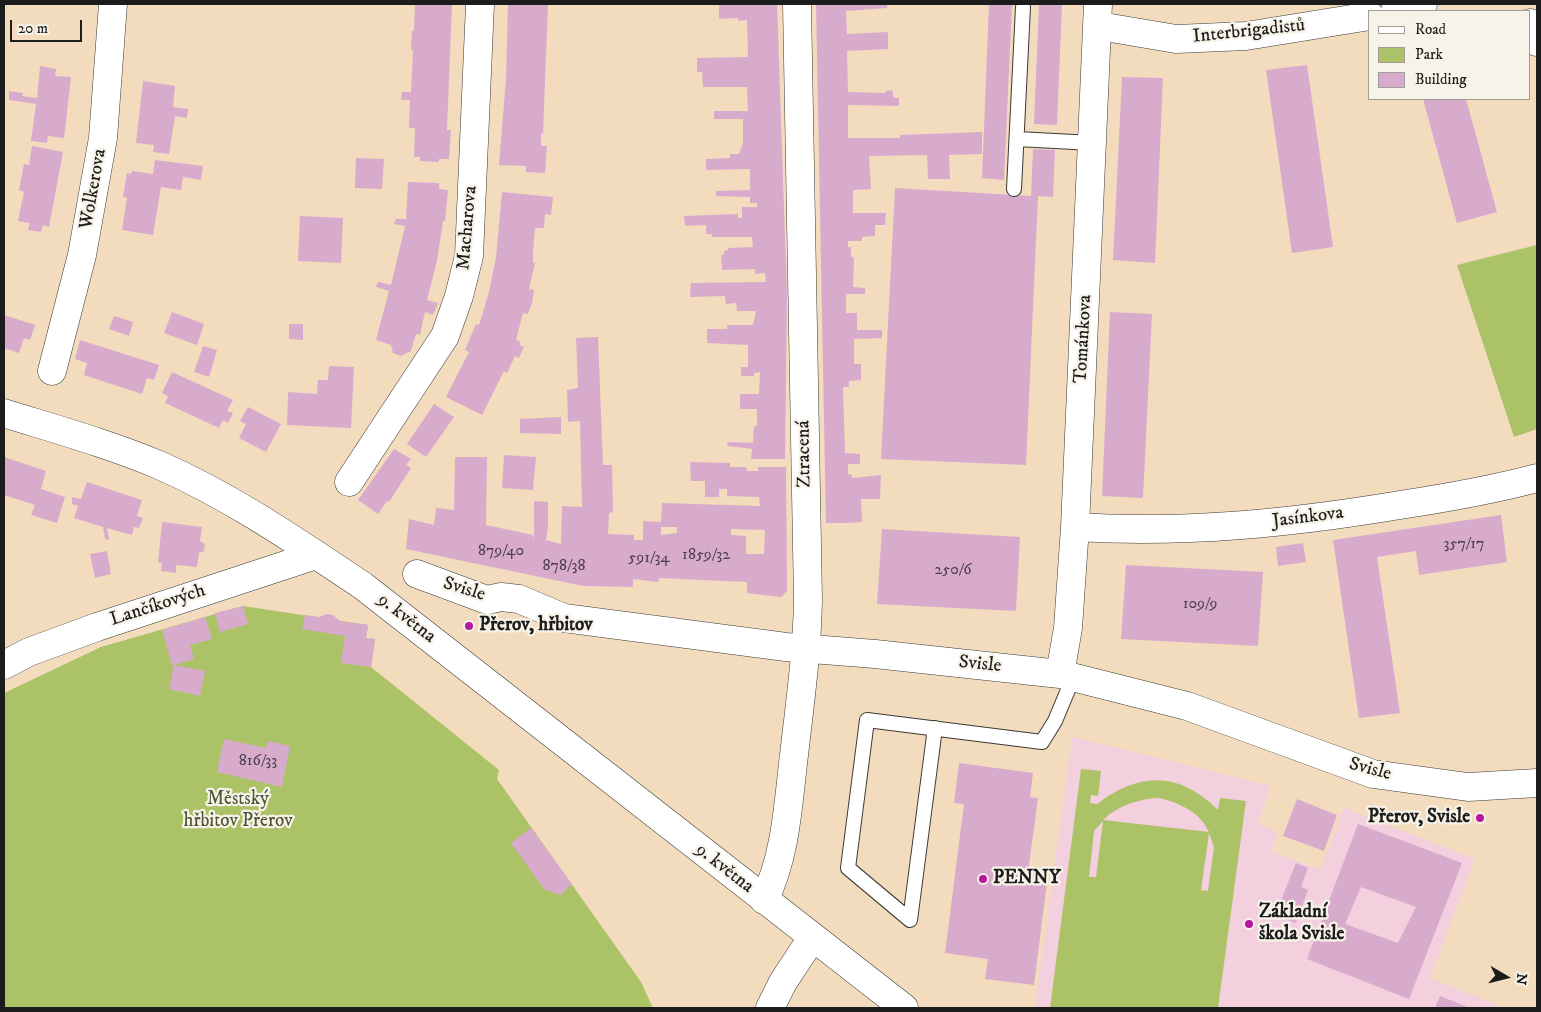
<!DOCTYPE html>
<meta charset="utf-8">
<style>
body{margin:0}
#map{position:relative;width:1541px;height:1012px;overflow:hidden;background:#f2dcbd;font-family:"IM FELL DW Pica",serif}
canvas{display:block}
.frame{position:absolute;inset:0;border:5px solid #1c1c1c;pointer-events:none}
.legend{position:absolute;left:1368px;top:10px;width:162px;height:90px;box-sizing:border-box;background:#f7f3e8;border:1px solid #9f9d96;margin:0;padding:6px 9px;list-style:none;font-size:15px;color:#1c1c1c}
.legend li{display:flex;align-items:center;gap:10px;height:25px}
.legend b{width:25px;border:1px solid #9f9d96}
.north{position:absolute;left:1481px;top:952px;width:50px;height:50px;-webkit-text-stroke:4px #f7f3e8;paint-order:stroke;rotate:98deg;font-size:14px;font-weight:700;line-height:20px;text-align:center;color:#1c1c1c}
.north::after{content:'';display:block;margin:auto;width:18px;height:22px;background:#1c1c1c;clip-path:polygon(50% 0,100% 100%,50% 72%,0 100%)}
.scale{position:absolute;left:10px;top:20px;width:72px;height:22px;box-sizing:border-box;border:2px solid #1c1c1c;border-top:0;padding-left:6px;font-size:15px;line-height:18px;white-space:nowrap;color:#1c1c1c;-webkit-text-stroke:4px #f7f3e8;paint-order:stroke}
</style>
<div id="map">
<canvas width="1541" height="1012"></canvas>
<div class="frame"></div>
<ul class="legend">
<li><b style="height:6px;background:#fff"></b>Road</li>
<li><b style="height:14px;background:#acc267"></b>Park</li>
<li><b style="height:14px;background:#d8abcc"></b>Building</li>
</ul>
<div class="north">N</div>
<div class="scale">20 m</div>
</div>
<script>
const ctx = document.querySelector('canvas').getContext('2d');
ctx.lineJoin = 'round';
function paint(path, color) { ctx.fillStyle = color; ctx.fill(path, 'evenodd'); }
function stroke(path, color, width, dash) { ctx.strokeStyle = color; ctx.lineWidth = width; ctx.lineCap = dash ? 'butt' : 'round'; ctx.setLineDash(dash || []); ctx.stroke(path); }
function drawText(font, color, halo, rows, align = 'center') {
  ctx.font = font + ' "IM FELL DW Pica",serif'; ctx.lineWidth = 4.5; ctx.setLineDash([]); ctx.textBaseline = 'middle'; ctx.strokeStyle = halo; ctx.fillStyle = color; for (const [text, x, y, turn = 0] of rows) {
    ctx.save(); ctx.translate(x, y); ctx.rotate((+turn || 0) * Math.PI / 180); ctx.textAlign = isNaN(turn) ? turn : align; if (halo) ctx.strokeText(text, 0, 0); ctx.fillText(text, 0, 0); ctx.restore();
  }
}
const built = new Path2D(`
 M1072,737L1271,786L1258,824L1278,832L1271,851L1320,870L1344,808L1475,859L1430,978L1505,1008H1035Z`);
const green = new Path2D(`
 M1537,245V429L1514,437L1457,265Z
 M243,606L368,625L366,638L375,639L371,667L499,770L497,779L641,982L653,1008H4V693L101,647Z
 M1081,769L1101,771L1098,796L1091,795L1090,803L1097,804C1139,772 1179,771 1218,810L1220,798L1246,801L1218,1008H1050ZM1159,798C1180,803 1200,812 1209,832L1103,820C1118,805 1139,799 1159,798ZM1103,821L1096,877H1089L1094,831ZM1209,833L1214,847L1208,891L1201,890Z`);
const building = new Path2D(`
 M415,4H452L447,130H451L449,159H439V162L420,161V157H414L415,128H409L410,100H401L402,92H411L413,50H411L412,31H414Z
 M508,4H548L543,134H541V146H547L545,173L526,172V166L499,165L506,79Z
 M719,4H777L787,295L785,459H751L752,449L728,446L727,442L753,443L754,426H757V409H740V394H759L760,372L754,373V376H741V367H748V345L707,343V329H727V325H753L756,311H737L736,303L726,304L725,296L690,297L691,283L766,282L765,273L755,274V269L722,270L721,255H724V251L728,250V248L753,247L752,237H712V234H706V225L685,226L684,216L738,214V218H742V207H757V203H750V197L716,196V191L750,190V169L706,170V159L730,158V154H739L743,143V119H714V111H748L747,87H703L702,72H697V58L748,57L747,20L738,21V18L719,19Z
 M816,4H887V8L846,11L847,34L888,32V49L847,51L848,92L886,93V91L892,90L894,98H899V106L848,105V138H900V135L982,132V154L949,155L950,179H928L927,155L869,156L871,189L853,190V213H886L885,225H875V236L862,237V241H848V247H851V256L854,258L853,287L865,288V294H846V313H857V330H882V338L854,339V364H861V380L849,381V387H843L845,453L860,454V464H848V474L852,475V478L881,475L880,499H861L862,522L849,523H826Z
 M989,4H1012L1004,180L982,178Z
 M1039,4H1062L1057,125L1034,124Z
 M1307,65L1333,247L1292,253L1266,70Z
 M40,66L56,69L55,76L71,77L64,138L48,136L47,143L31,141L36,104L9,100V91L23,93L22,96L37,98Z
 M1122,77L1163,78L1155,263L1113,260Z
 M143,81L175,86L173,107L188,109L187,118L175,116L169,154L153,152L154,145L136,143Z
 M1423,99H1466L1497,212L1457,223Z
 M32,146L63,152L49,227L43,225L41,232L28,230L30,223L18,221L24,192L19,190L24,164L29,165Z
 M1033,149L1055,150L1053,197L1038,196L1026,465L881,459L895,188L1031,196Z
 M356,158L384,159L382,189L355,188Z
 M155,160L203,166L201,180L183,177L181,190L161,187L153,235L122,230L127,198L123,197L127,173L131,174L132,171L153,174Z
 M408,182L439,183V189L448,190L445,221H443L437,261L427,300L438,303L433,315L425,312L420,335L416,334L411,351L401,356L393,353L391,345L376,340L389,291L376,287L378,282L391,285L405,226L394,224L396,219H406Z
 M502,192L553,197L551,215L545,214L544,228H535L533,251V263H535L529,289L534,290L532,303L528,314L523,313L516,340L521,342L519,345L524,347L519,358L515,356L507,373L504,371L482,415L446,397L469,352L465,350L476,324L479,325L489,292L496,257Z
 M300,216L343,218L341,263L298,261Z
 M172,312L204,324L197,345L164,333Z
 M1110,312L1152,314L1143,498L1102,496Z
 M4,315L35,325L30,340L24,338L19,353L4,348Z
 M114,316L133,322L129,336L109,329Z
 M289,324H303V340L289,339Z
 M598,337L603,465H612L613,511L609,514L608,534L634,535V540H643V521L661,522L662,503L760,506L759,497L727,496V489H719V497H705V481H691L690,462L730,463V467H746L747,471H758V467H786L787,591L781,597L747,593V582L659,578L658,582L633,579V587L583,586L406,549L409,519L434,525L436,508L454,510L455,457H487L486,525L533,535L534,540V501L548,502V526L546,540L561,544L562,506L582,507L580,421L568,422L567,390L578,388L576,338ZM661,527H677V533L661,535ZM731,529L765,530L764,554H746V536L731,535Z
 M80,340L159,365L154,380L147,378L142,394L84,375L87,363L75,359Z
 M203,346L217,350L209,377L194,372Z
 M329,366L354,367L351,428L287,425L288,392L317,394L318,380H328Z
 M172,372L233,400L227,411L233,413L228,423L223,420L219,428L165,403L168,396L162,393Z
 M434,404L454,417L426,457L407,444Z
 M248,407L281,424L266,452L239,438L246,424L240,421Z
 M561,417V434L520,433V419Z
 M394,449L411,459L406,465L411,468L389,502L387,501L378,514L358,500Z
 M504,455L536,457L533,490L502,488Z
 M4,457L46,471L41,489L65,497L57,523L31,515L35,505L4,495Z
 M87,482L142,500L137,516L143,518L139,528L134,527L132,535L107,528L109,540L105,539L103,527L74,518L78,506L72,504V497L81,499Z
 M1501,515L1507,562L1419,575L1416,551L1377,557L1400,713L1359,718L1333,540Z
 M162,522L202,527L200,541L205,544L204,551L199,553L197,567L176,565V573L161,571L162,563L158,562Z
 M882,529L1020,537L1016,611L877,604Z
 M1303,543L1306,562L1278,566L1276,547Z
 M107,551L111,574L95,578L90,554Z
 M1126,565L1263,572L1258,646L1121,639Z
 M243,606L248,624L220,632L215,613Z
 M327,614L333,615L340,621L368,625L366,638L375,639L371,667L341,663L345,636L302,629L305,615L319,617Z
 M205,617L212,639L190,645L194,659L174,665L205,671L200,696L169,689L174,665H172L162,630Z
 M224,739L266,748L268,741L290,746L282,787L217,772Z
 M959,763L1033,773L1030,797L1038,798L1028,872L1048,874L1034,985L985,979L988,959L945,953L964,804L954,803Z
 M1297,799L1337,815L1324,851L1283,836Z
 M1358,824L1462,863L1409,999L1307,959ZM1361,887L1416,907L1398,943L1345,924Z
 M531,828L572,884L560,895L544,889L511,843Z
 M1296,863L1308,868L1301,887L1308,890L1296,923L1275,915Z
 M1440,996L1470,1008H1435Z`);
const service = new Path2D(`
 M1017,139L1093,143
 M1014,189L1023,7
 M935,728L910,920L848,868L867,720L1042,742L1055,721L1073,678`);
const minor = new Path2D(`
 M1395,11L1423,4
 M1530,23L1537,42
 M1099,26L1176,39L1246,36L1370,16
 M52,371L82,255L103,138L113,4
 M349,482L445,336L459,296L469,256L480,4
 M1075,527C1184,534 1292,523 1400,505C1446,498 1492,490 1537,478
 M417,574L487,600L501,597L519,599L564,618L786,647L875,654L1060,674L1187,706L1373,774L1468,787L1537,783
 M4,665L29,652L97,627L316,555
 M1060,674L1068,628L1075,527L1098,4
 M764,900C786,856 788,804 794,755C800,703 807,652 808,600L797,4
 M770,1008L783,982L812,938`);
const secondary = new Path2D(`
 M4,413C55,429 109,444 159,465C232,497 297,542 363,586L904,1008`);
const markers = [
 [469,626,5,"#b5179e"],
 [1480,818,5,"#b5179e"],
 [983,879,5,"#b5179e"],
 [1249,924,5,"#b5179e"]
];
const numberNames = [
 ["357/17",1464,545],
 ["879/40",501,552],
 ["1859/32",706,556],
 ["591/34",649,559],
 ["878/38",564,567],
 ["250/6",953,571],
 ["109/9",1200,605],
 ["816/33",258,762]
];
const streetNames = [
 ["Interbrigadistů",1249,32,-6],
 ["Wolkerova",94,189,-80],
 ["Macharova",468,228,-85],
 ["Tománkova",1084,339,-87],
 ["Ztracená",805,454,-91],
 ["Jasínkova",1308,518,-7],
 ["Svisle",464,590,17],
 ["Lančíkových",158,606,-18],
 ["9. května",406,619,38],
 ["Svisle",980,665,6],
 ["Svisle",1370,770,15],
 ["9. května",724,869,38]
];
const poiNames = [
 ["Přerov, hřbitov",479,626],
 ["Přerov, Svisle",1470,818,"right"],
 ["PENNY",993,879],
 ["Základní",1259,913],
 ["škola Svisle",1259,935]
];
const parkNames = [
 ["Městský",238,800],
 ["hřbitov Přerov",238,822]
];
paint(built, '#f4cfdd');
paint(green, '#acc267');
paint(building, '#d8abcc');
stroke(service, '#3c3934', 16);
stroke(minor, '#3c3934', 29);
stroke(secondary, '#3c3934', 29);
stroke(service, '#fff', 14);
stroke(minor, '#fff', 28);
stroke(secondary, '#fff', 28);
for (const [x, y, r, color] of markers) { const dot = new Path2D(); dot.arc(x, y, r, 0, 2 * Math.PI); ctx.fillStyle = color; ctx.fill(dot); stroke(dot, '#f7f3e8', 2); }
drawText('16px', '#4b4048', null, numberNames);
drawText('19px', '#1c1c1c', '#f7f3e8', streetNames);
drawText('bold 19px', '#1c1c1c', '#f7f3e8', poiNames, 'left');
drawText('19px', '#4e5636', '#f7f3e8', parkNames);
</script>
